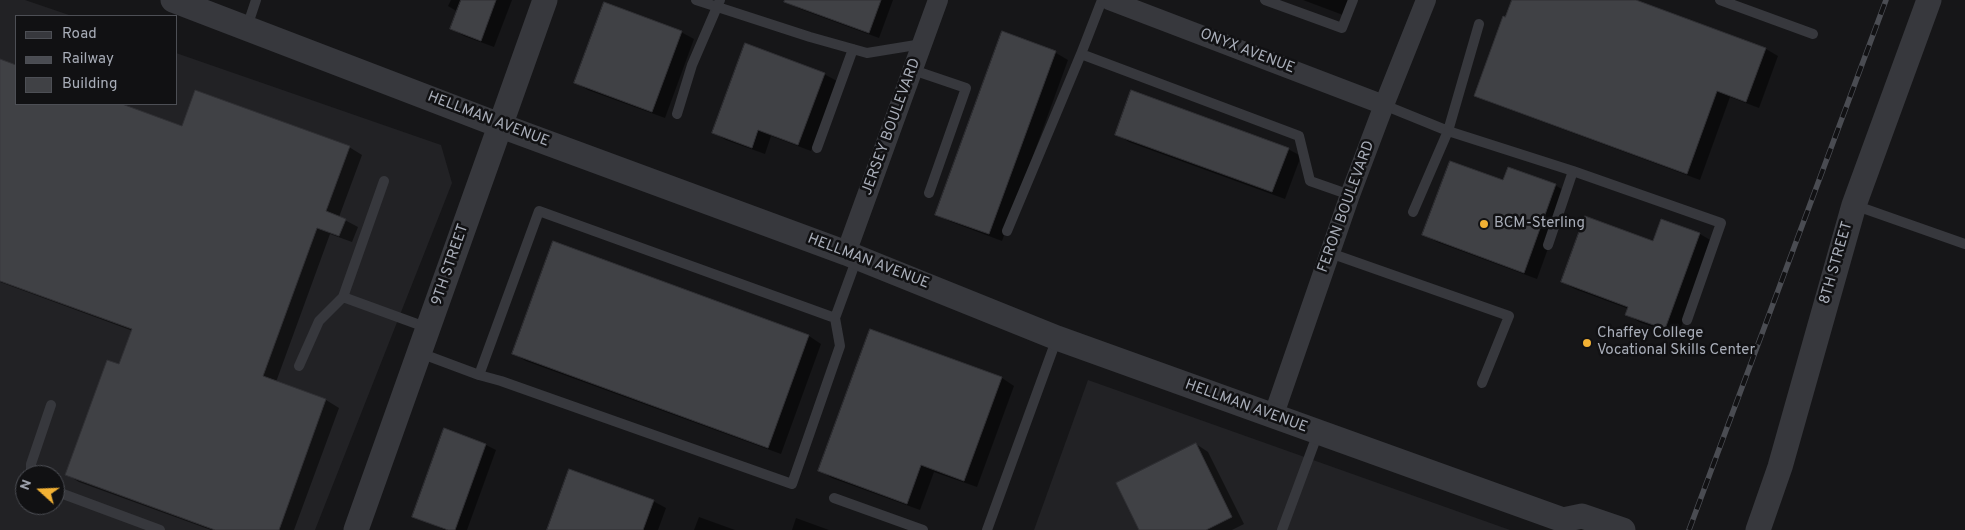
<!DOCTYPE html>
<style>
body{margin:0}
#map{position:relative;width:1965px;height:530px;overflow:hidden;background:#161618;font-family:Overpass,sans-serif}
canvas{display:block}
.legend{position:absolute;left:15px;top:15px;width:162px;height:90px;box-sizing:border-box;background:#111113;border:1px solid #4d4f55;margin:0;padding:6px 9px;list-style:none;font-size:15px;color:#a8adb8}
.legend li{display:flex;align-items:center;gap:10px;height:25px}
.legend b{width:25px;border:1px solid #4d4f55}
.north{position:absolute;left:15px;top:465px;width:50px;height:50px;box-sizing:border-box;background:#111113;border:1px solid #4d4f55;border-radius:50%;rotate:290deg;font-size:14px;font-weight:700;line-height:20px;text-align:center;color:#a8adb8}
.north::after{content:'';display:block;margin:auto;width:18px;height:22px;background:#f2b134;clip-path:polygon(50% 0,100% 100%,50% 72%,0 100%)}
</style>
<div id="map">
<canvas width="1965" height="530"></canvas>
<ul class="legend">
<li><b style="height:6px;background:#37383d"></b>Road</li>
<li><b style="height:6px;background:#4a4c52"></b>Railway</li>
<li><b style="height:14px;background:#404145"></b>Building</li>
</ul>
<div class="north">N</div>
</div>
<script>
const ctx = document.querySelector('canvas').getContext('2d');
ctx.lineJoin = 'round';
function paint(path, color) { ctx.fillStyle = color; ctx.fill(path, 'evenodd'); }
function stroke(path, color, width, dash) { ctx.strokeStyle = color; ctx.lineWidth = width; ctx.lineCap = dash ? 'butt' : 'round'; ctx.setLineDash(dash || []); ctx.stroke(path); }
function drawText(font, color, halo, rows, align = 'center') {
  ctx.font = font + ' Overpass,sans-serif'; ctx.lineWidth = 5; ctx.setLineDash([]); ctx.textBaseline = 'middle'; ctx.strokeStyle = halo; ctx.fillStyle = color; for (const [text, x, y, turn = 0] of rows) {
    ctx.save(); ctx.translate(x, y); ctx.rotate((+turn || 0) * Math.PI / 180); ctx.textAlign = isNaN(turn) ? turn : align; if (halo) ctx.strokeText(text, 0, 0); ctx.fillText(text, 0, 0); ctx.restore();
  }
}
const built = new Path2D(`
 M0,0H25L72,16H16V104H176V53L441,145L452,183L315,530H0ZM25,475H55V505H25Z
 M1088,380L1510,530H1034Z`);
const shadow = new Path2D(`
 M451,0H512L494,47L464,36L452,29L458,12L448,6Z
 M791,0H893L879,38L800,9L790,3Z
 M1303,0H1358L1351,18Z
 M1513,0H1633L1766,49L1778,56L1759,108L1730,97L1700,180L1489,102L1476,95Z
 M681,32L694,39L665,118L588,90L576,83Z
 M1003,33L1056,53L1068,60L1002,241L949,221L937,214Z
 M0,61L16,67V104H118L183,127L349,147L362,155L339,217L358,227L352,242L330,234L276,382L326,400L339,408L294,530H211L79,482L66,474L120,366L133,331L0,282Z
 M824,74L837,81L811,151L771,136L765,154L726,140L714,133Z
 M1117,134L1288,149L1301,156L1285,199L1129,142Z
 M1504,182L1555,185L1568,193L1537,279L1437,242L1424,235Z
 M1700,234L1712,241L1678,336L1639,322L1627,314L1629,309L1575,289L1562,282L1654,242Z
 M554,243L809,336L821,344L781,454L526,361L514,354Z
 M870,330L1002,378L1014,386L977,487L934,472L920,510L832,478L819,470Z
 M1196,444L1208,452L1244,524L1232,530H1140Z
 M486,445L496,450L467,530H445L413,516Z
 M653,501L666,508L658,530H548Z
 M699,517L735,530H694Z
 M796,518L829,530H792Z`);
const building = new Path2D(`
 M461,0H496L481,41L450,29Z
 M785,0H881L869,33L784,2Z
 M1512,0H1636L1766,48L1746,102L1717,91L1687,174L1474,96L1503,16L1505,17Z
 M604,2L682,31L652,112L574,83Z
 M1002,31L1056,51L989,234L935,215Z
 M745,43L825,73L798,145L758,130L752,148L712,133Z
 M0,59L16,65V104H122L182,126L195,90L350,146L326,211L346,219L339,236L317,228L263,376L326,399L279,530H215L65,475L107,360L119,364L132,329L0,281Z
 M1131,90L1289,148L1272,192L1115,135Z
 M1450,161L1503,180L1508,167L1556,184L1524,273L1422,235Z
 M1585,216L1653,241L1661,219L1700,233L1665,329L1625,315L1628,307L1561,282Z
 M553,241L809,335L768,448L512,354Z
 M870,329L1002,377L964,481L921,465L907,504L818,471Z
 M444,428L486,444L455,530H448L412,517Z
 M1196,443L1232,517L1206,530H1139L1116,483Z
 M569,469L654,500L643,530H547Z`);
const service = new Path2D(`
 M696,0L810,37L867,53L922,44
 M1102,0L1081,54L1299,136L1310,181L1350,195
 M1265,0L1342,28L1353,0
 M1720,0L1813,34
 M247,27L256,0
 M913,70L966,88L929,193
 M1384,105L1448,131L1573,171L1721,223L1687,320
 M677,114L692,65L720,0
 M817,148L853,49
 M384,181L343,297L428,328
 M1854,205L1965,244
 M1413,212L1448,131L1479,24
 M1007,231L1081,54
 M1548,245L1573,171
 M1330,253L1509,316L1482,383
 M420,353L479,375L539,211L835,318L857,258
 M299,366L319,321L343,297
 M479,375L501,381L792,484L840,346L835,318
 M31,475V464L51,405
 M55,491L160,530
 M834,498L923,530
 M987,530L1057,338
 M1282,530L1318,433`);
const minor = new Path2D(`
 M1109,0L1384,105
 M846,253L938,0
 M1273,417L1350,195L1384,105L1426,0`);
const tertiary = new Path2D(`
 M173,0L499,125L846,253L1057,338L1563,520L1582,516L1623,530
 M356,530L545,0
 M1758,530L1780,467L1854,205L1929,0`);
const rail = new Path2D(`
 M1689,530L1886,0`);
const markers = [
 [1484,224,5,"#f2b134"],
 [1587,343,5,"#f2b134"]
];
const streetNames = [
 ["ONYX AVENUE",1247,52,21],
 ["HELLMAN AVENUE",488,120,21],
 ["JERSEY BOULEVARD",892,127,-70],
 ["FERON BOULEVARD",1347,207,-70],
 ["HELLMAN AVENUE",868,262,21],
 ["8TH STREET",1837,263,-74],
 ["9TH STREET",451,265,-71],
 ["HELLMAN AVENUE",1246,407,20]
];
const poiNames = [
 ["BCM-Sterling",1494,224],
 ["Chaffey College",1597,334],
 ["Vocational Skills Center",1597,351]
];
paint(built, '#222225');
paint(shadow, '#0007');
paint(building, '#404145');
stroke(building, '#303034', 1);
stroke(service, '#37383d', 10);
stroke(minor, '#37383d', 20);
stroke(tertiary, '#37383d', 25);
stroke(rail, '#4a4c52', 5.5);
stroke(rail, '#111113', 4, [11]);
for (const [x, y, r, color] of markers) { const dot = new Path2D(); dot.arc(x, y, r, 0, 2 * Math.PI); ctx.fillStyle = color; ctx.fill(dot); stroke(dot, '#111113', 2); }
drawText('15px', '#a8adb8', '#111113', streetNames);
drawText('15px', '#a8adb8', '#111113', poiNames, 'left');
</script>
